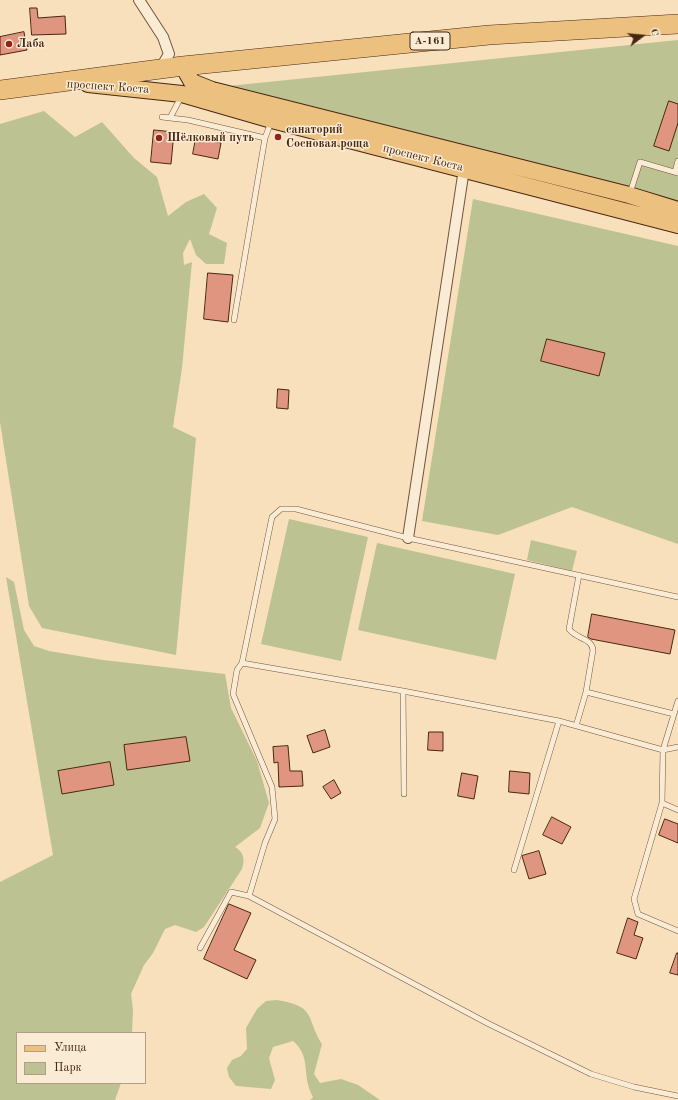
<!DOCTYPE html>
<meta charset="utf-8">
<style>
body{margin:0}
#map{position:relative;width:678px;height:1100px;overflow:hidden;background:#f8e0bd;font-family:"Old Standard TT",serif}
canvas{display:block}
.legend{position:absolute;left:16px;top:1032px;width:130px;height:52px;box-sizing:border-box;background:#faebd4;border:1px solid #b39d86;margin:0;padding:5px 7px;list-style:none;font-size:12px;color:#482712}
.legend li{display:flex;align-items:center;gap:8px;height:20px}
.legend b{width:20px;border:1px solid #b39d86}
.north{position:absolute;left:622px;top:16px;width:40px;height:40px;-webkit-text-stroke:3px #faebd4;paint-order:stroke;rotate:74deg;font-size:11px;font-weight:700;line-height:16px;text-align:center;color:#482712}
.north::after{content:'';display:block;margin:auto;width:14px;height:18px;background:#482712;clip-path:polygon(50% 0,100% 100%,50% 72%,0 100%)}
</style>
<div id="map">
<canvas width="678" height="1100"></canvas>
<ul class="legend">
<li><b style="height:5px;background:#ecc07e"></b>Улица</li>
<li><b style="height:11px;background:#bcc292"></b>Парк</li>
</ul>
<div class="north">С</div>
</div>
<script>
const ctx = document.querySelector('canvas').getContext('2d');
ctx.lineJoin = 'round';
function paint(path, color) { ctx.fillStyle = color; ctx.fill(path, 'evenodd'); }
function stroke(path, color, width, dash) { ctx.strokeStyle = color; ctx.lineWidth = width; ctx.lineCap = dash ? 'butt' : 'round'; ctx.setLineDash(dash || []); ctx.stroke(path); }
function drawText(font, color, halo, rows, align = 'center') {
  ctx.font = font + ' "Old Standard TT",serif'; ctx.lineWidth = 3; ctx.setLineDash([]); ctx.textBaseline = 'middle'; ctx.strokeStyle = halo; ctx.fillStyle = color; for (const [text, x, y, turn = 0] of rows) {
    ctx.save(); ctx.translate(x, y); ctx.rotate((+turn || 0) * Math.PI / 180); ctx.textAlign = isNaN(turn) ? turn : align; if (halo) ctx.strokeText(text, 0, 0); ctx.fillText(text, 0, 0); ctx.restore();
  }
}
const green = new Path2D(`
 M678,40V206L209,88Z
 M44,111L75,137L102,122L134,158L157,177L168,216L186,202L204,194L217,208L209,234L227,243L224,264H206L196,255L190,239L183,253L184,265L192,262L182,368L173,427L196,438L176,655L42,628L29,606L0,422V124Z
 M473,199L678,246V544L572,507L498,535L422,521Z
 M289,519L368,537L341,661L261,644Z
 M531,540L577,551L572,571L527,560Z
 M377,543L515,574L496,660L358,630Z
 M6,577L14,582L24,630L34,646L49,651L103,660L225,674L231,708L257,761L269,803L260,828L235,847C244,852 245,860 242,869L204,927L196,932L175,925L165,929L153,953L144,965L131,994L133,1010L132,1033H17V1083H121L115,1100H0V882L53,855Z
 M277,1000C317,1007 305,1016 322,1044L314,1074L320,1083L341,1079L358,1085L380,1100H310L313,1097C301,1076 312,1057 293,1041L273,1047L269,1058L275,1080L271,1089L236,1086L229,1077L227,1068L232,1060L241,1056L247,1049L246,1028L257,1009L266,1001Z`);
const building = new Path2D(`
 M30,8H37L38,18L65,16L66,34L32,35Z
 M24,32L27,50L0,55V37Z
 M669,101L678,104V123L669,151L654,146Z
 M154,130L174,132L171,164L151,162Z
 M196,138L221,143L218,159L193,154Z
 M208,273L233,275L228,322L204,319Z
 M547,339L605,353L599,376L541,361Z
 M278,389L289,390L288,409L277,408Z
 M592,614L675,630L670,654L591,639L588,637Z
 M325,730L330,747L313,753L307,736Z
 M429,732H443V751L428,750Z
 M186,737L190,761L127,770L124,745Z
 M288,746L290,771H302L303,786L279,787L278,762L274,763L273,747Z
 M110,762L114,785L62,794L58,771Z
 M510,771L530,773L529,794L509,792Z
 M462,773L478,776L474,799L458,796Z
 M334,780L341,793L331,799L323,787Z
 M552,817L571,827L562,844L543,835Z
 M665,819L678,824V843L659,835Z
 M539,851L546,874L529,879L522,856Z
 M229,904L251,913L234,950L256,960L247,979L204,959Z
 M628,918L638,922L634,935L643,938L636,959L617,953Z
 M677,953H678V975L670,973Z`);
const lane = new Path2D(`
 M181,97L170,118L188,120L265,138
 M162,117L170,118
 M675,172L678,161
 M630,193L640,162L678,173
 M234,320L265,138L271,122
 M403,691L404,794
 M586,692L674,714
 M678,701L663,750L662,803L634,899L638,914L678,931
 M559,721L403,691L242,663L272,517L281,509H296L408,538L678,597
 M576,726L586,692L593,650C592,638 576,639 569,629L579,575
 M662,803L678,810
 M514,870L559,721L663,750L678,747
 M249,896L487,1023L591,1074L634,1087L678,1096
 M200,948L231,892L249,896L265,843L275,819L272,787L233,694L237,670L242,663`);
const street = new Path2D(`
 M139,0L163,37L169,54L160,69
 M408,538L464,169`);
const primary = new Path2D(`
 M183,66L192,82L212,90L629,195L678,210
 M88,84L182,94L272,120L678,225`);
const highway = new Path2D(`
 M0,90L183,66L489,35L678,24`);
const markers = [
 [9,44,4,"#8f2418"],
 [278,137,4,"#8f2418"],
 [159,138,4,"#8f2418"]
];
const shields = [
 [430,41,40]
];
const shieldNames = [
 ["А-161",430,41]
];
const poiNames = [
 ["Лаба",17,44],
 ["санаторий",286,130],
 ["Сосновая роща",286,144],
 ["Шёлковый путь",167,138]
];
const streetNames = [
 ["проспект Коста",108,87,4],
 ["проспект Коста",423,158,14]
];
paint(green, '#bcc292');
paint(building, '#df957f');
stroke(building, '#482712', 1);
stroke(lane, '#74553d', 6);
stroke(street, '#74553d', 12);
stroke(primary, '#482712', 18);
stroke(highway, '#482712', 20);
stroke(lane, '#faebd4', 5);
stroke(street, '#faebd4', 10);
stroke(primary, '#ecc07e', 16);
stroke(highway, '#ecc07e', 19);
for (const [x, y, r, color] of markers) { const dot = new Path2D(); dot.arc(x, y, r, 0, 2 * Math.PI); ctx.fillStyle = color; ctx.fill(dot); stroke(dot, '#faebd4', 1.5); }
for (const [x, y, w] of shields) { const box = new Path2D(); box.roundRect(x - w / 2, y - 9, w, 18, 3); ctx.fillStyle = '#faebd4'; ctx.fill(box); stroke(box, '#482712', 1); }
drawText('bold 11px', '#482712', null, shieldNames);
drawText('bold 12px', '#482712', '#faebd4', poiNames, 'left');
drawText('12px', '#482712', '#faebd4', streetNames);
</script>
